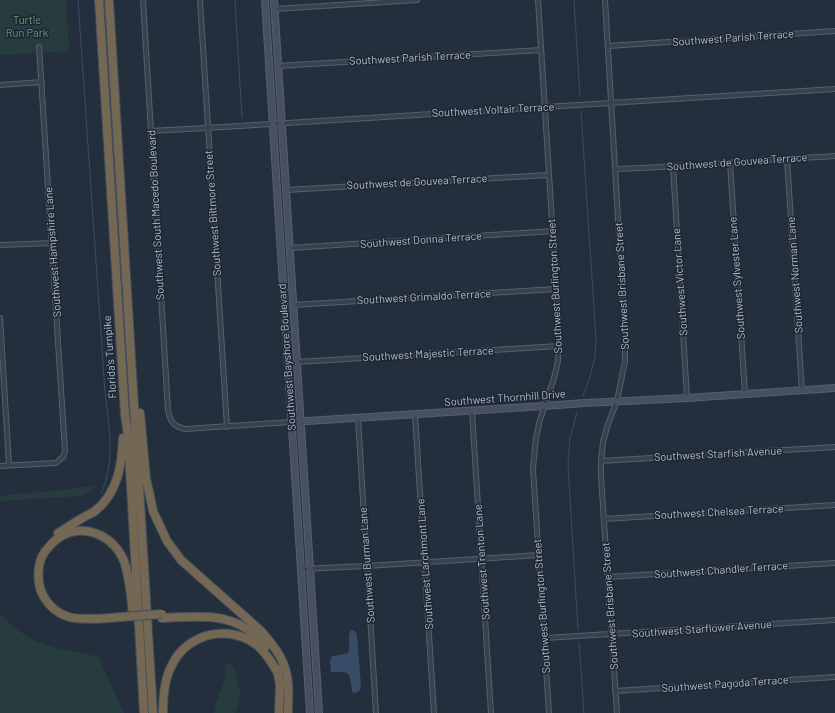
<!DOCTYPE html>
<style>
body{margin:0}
canvas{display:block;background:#242f3e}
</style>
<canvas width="835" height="713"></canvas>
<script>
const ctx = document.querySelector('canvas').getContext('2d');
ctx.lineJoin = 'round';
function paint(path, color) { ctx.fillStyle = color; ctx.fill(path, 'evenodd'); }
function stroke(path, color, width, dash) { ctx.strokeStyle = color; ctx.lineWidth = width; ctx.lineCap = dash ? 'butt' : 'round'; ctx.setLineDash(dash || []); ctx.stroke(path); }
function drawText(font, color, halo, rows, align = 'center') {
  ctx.font = font + ' Barlow,sans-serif'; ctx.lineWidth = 3; ctx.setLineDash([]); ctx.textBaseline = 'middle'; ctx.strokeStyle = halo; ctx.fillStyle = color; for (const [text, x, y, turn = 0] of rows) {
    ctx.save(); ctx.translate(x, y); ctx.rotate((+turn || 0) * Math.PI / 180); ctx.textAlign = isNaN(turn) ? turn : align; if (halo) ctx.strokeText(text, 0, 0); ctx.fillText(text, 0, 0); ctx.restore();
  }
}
const green = new Path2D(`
 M0,0H66L69,51L0,55Z
 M92,486H96L90,492L81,496L0,501V496L62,490Z
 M0,614C17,634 40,645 65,650C77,652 88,653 99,658L124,713H0Z
 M227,662L233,666L240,693L239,703L235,713H214C215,702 221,692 224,681C226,675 224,669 227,662Z`);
const water = new Path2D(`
 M351,630L355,631L357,635L361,686C360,691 357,694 352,692C351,684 352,671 341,672C337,672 335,673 331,672L330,661L332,656H335L348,653C351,646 347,636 351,630Z`);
const stream = new Path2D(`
 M78,0L105,392C108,419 114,449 107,476C106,482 103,488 101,494
 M235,0L242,118
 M574,0L580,96
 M581,111L596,339L595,357L589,380L583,396
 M577,412L570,438L568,464L578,630
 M579,642L584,713`);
const street = new Path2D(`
 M143,0L168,410C170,421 173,426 185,429L291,422
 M200,0L227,427
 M538,0L559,332L558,361L554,378L540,420L536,438L533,469L549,713
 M605,0L625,336V361L617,401L608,424L603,442L601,461V477L617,713
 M275,9L417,0
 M608,46L835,31
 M278,66L541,50
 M0,85L42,82
 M151,131L223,127L835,89
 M787,159L802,391
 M730,163L745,394
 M673,166L687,398
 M616,169C689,166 762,160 835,156
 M286,190L549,175
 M0,245L52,243
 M290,248L553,231
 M293,305L556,289
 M0,318L9,465
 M297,362L559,346
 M472,411L491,713
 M415,415L434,713
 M358,418L376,713
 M601,461L835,447
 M0,466L56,463L63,457L65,451L39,47
 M604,519L835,505
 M301,569L367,566L539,555
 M608,577L835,563
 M545,638L835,620
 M615,691L835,677`);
const secondary = new Path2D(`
 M265,0L310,713
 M274,0L310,569L319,713
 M291,422L544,406L585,403L687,398L835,388`);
const highway = new Path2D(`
 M99,0L125,415L128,435L144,713
 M109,0L153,713
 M140,413L146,479L150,496L153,511L167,541L181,560L261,631C270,641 281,655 285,668C290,682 288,698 288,713
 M58,533C67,528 75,522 84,517C88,515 92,513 95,511C118,493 122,464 123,438
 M121,617C106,618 83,621 69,617C56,613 46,603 41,591C38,583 38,575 39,567C40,560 43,553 48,548C70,519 111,529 124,561C130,578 131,597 133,615
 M162,618C192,617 221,612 247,629C254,634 260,641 265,647
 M277,669L280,685L279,713
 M163,713C163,697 164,679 172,665C187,633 230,623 258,646C267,654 272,663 278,673`);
const highwayBridge = new Path2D(`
 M121,617L162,614`);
const parkNames = [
 ["Turtle",27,20],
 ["Run Park",27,33]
];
const streetNames = [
 ["Southwest Parish Terrace",733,38,-4],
 ["Southwest Parish Terrace",410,58,-3],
 ["Southwest Voltair Terrace",493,110,-3],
 ["Southwest de Gouvea Terrace",737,162,-4],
 ["Southwest de Gouvea Terrace",417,182,-3],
 ["Southwest Biltmore Street",213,213,-94],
 ["Southwest South Macedo Boulevard",156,215,-93],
 ["Southwest Donna Terrace",421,240,-4],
 ["Southwest Hampshire Lane",53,252,-94],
 ["Southwest Norman Lane",795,275,-94],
 ["Southwest Sylvester Lane",737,278,-94],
 ["Southwest Victor Lane",680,282,-94],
 ["Southwest Burlington Street",555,286,-93],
 ["Southwest Brisbane Street",622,286,-93],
 ["Southwest Grimaldo Terrace",424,297,-3],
 ["Southwest Majestic Terrace",428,354,-3],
 ["Florida's Turnpike",110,357,-94],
 ["Southwest Bayshore Boulevard",287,357,-94],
 ["Southwest Thornhill Drive",505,398,-4],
 ["Southwest Starfish Avenue",718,454,-3],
 ["Southwest Chelsea Terrace",719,512,-3],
 ["Southwest Trenton Lane",482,562,-94],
 ["Southwest Larchmont Lane",425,564,-94],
 ["Southwest Burman Lane",367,565,-94],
 ["Southwest Chandler Terrace",721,570,-4],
 ["Southwest Burlington Street",542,606,-94],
 ["Southwest Brisbane Street",610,606,-94],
 ["Southwest Starflower Avenue",702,629,-4],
 ["Southwest Pagoda Terrace",725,684,-4]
];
paint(green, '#263c3f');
paint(water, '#394c67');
stroke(stream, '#394c67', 1);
stroke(street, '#565f6c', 6);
stroke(secondary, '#565f6c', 8);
stroke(highway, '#434c59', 10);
stroke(street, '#38414e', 4);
stroke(secondary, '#465061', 6);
stroke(highway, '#746855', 8);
stroke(highwayBridge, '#434c59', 10, []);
stroke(highwayBridge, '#746855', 8);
drawText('11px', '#6b9a76', '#1d2633', parkNames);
drawText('11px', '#b4bcc9', '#1d2633', streetNames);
</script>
